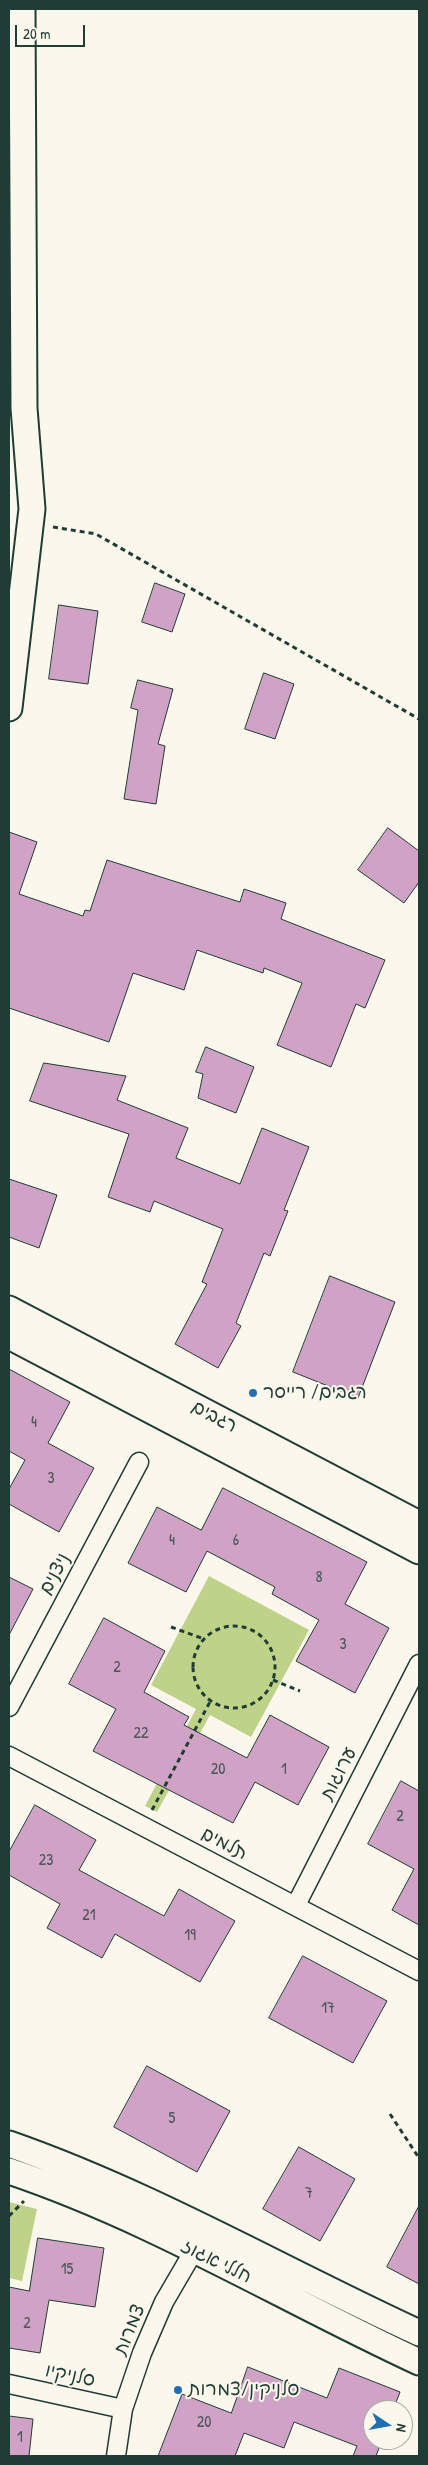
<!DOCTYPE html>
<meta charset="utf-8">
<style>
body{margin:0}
#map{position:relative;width:428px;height:2465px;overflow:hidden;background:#fbf7ec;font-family:"Patrick Hand",sans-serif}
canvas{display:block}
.frame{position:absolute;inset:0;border:10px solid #1f3d34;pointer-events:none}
.north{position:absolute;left:363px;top:2400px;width:50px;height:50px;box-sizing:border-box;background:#fbf7ec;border:1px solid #a3ada2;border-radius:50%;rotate:102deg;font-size:14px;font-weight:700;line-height:20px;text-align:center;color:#1f3d34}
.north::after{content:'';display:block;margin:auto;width:18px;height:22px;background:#1f6fb2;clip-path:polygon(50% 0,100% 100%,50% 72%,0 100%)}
.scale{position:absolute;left:15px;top:25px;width:70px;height:22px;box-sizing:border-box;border:2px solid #1f3d34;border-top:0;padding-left:6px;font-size:15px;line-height:18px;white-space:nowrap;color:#1f3d34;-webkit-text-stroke:4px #fbf7ec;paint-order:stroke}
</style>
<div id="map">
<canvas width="428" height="2465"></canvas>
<div class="frame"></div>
<div class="north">N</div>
<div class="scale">20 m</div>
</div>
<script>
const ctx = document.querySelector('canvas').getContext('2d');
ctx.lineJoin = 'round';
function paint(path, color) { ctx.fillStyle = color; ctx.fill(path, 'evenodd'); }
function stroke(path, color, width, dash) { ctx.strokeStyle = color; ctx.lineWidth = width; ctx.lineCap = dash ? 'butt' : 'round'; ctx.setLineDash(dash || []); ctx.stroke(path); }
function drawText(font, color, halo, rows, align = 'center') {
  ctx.font = font + ' "Patrick Hand","Playpen Sans Hebrew",sans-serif'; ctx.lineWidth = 4; ctx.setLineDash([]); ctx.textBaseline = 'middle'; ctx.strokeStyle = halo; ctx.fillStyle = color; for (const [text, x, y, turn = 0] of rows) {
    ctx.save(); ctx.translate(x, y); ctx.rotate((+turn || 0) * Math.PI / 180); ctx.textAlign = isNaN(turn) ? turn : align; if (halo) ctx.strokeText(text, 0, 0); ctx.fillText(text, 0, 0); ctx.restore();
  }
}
const green = new Path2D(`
 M209,1576L309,1630L251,1737L210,1715L157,1812L145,1806L196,1709L151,1685Z
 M9,2202L37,2209L22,2281L9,2278Z`);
const building = new Path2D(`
 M155,583L185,594L172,632L142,622Z
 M59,605L98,611L88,684L49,679Z
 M264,673L294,684L275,739L245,729Z
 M138,680L173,689L158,744L165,746L156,804L124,799L138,710L131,708Z
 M388,828L419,851V882L404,903L358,870Z
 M9,832L37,842L19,894L83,916L85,910L90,911L107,860L240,902L244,889L286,903L281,919L385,960L365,1008L356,1004L331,1067L277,1045L302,983L264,968L263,973L197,950L184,990L133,973L109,1042L9,1008Z
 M206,1047L254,1067L236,1113L198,1098L203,1074L196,1072Z
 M44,1063L126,1076L117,1100L188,1128L176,1158L240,1184L262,1128L309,1147L284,1210L288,1211L270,1256L264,1253L236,1323L241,1326L218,1368L175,1344L207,1284L202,1282L223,1229L154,1201L150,1212L108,1197L129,1134L30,1101Z
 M9,1179L57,1195L39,1248L9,1237Z
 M330,1276L395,1302L358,1398L293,1372Z
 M9,1369L70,1402L48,1443L94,1468L59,1532L9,1504V1489L25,1460L9,1451Z
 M223,1488L367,1562L345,1604L389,1628L355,1693L296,1661L319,1620L272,1594L275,1587L207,1551L186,1592L128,1563L157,1507L201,1530Z
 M9,1577L33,1589L9,1635Z
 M104,1618L165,1651L144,1692L189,1717L184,1725L247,1758L270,1715L329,1747L298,1805L255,1782L233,1823L93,1751L116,1709L69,1684Z
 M401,1781L419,1791V1925L392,1910L414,1869L368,1844Z
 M35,1805L96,1840L79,1870L164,1916L179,1889L235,1921L200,1982L115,1934L102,1958L47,1928L60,1904L9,1875V1852Z
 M303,1956L387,2001L353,2063L269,2018Z
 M147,2066L230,2111L197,2172L114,2127Z
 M299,2147L355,2179L320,2241L263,2209Z
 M419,2206V2284L387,2267Z
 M38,2238L104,2248L95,2307L49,2300L40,2353L9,2348V2287L29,2291Z
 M248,2367L327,2398L339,2368L400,2392L393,2410H373V2440H382L376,2456H353L357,2446L294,2422L284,2448L244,2433L235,2456H158L182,2394L231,2413Z
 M9,2416L33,2419L29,2456H9Z`);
const path = new Path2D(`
 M53,527L96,534L419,719
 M193 1667a41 41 0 1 1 82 0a41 41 0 1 1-82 0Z
 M171,1627L204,1639
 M273,1680L300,1691
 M152,1810L211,1700
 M390,2114L419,2158
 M9,2216L24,2201`);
const street = new Path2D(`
 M9,1707L139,1462
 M9,1756L419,1971
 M296,1905L419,1664
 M9,2384L123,2409
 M116,2456L123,2409L142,2353L164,2302L199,2242`);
const secondary = new Path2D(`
 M9,708L32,509L24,408L22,9
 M9,1309L419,1524
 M9,1336L419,1551
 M9,2144C152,2194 282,2270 419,2333
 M9,2171C152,2219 283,2299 419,2362`);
const markers = [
 [253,1393,5,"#1f6fb2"],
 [178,2390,5,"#1f6fb2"]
];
const numberNames = [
 ["4",34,1423],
 ["3",51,1479],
 ["4",172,1541],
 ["6",236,1541],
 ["8",319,1578],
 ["3",343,1645],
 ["2",117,1668],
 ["22",141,1734],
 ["20",218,1770],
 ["1",284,1770],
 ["2",400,1817],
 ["23",46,1861],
 ["21",89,1916],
 ["19",190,1936],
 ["17",328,2009],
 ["5",172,2119],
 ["7",309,2194],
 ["15",67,2270],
 ["2",27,2324],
 ["20",204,2423],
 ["1",20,2438]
];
const poiNames = [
 ["רגבים/ רייסר",263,1393],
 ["סלניקין/צמרות",188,2390]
];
const streetNames = [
 ["רגבים",214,1417,27],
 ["ניצנים",55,1574,-62],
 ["ערוגות",339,1774,-63],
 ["תלמים",224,1844,27],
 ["חללי אגוז",216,2262,26],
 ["צמרות",130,2330,-68],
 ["סלניקיו",70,2376,12]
];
paint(green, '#bed389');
paint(building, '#d0a3c6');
stroke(building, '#1f3d34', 1);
stroke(street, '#1f3d34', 21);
stroke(secondary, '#1f3d34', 29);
stroke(path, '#1f3d34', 3, [5, 4]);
stroke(street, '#fbf7ec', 18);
stroke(secondary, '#fbf7ec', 25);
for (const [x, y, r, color] of markers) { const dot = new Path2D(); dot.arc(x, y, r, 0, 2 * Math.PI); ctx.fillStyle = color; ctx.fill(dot); stroke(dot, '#fbf7ec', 2); }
drawText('16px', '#4b5658', null, numberNames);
drawText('19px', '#1f3d34', '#fbf7ec', poiNames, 'left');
drawText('19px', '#1f3d34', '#fbf7ec', streetNames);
</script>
